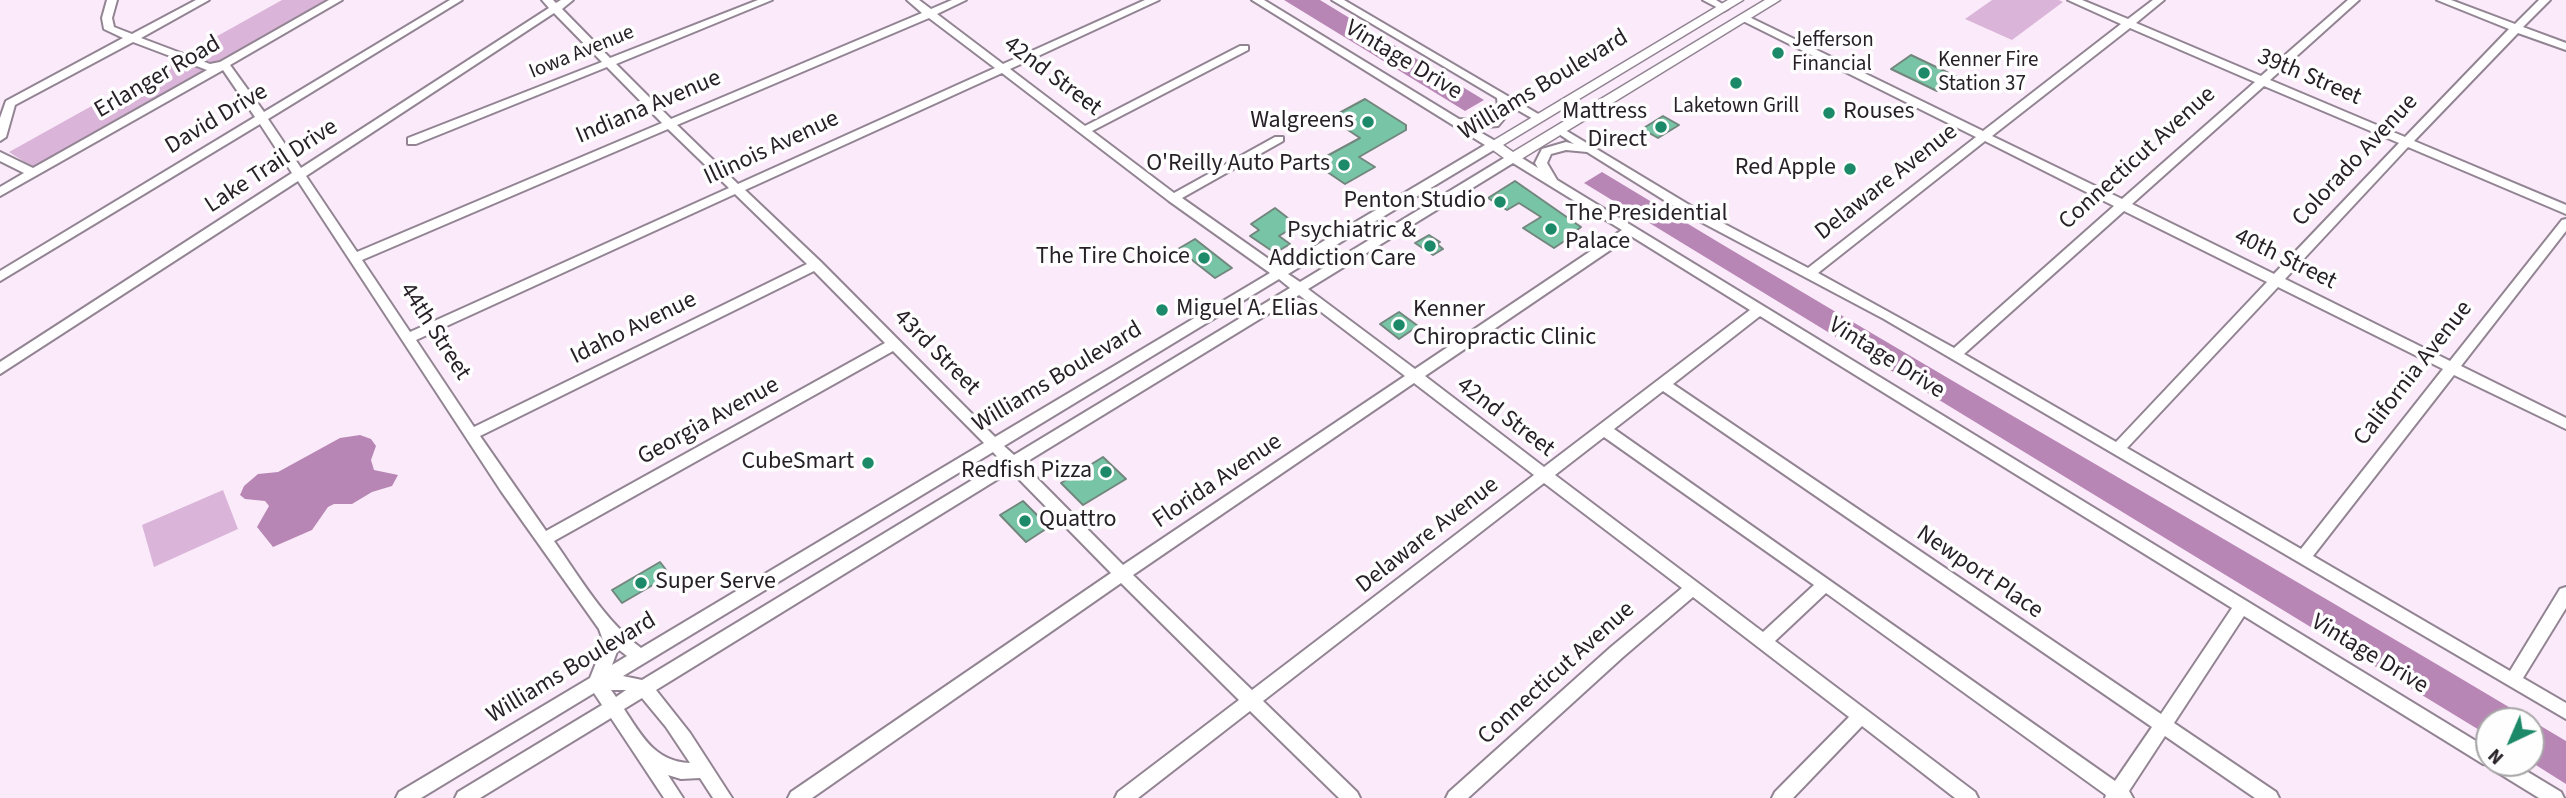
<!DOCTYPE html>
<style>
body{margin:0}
#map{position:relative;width:2566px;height:798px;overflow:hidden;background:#fbebfa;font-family:"Source Sans 3",sans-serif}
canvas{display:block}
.north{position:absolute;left:2475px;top:707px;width:70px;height:70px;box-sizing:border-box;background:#fefefe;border:2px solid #a8a6a8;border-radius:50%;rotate:224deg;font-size:19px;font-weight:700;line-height:28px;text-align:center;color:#272127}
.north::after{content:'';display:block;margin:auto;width:24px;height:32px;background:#1c8968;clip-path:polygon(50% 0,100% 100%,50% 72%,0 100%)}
</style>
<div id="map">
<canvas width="2566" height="798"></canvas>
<div class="north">N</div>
</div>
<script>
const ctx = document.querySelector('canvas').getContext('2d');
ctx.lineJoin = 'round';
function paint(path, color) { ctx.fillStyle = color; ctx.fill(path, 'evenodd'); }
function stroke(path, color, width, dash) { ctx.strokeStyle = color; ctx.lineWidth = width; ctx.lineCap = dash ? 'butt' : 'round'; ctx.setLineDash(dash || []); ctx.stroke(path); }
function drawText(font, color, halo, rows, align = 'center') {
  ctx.font = font + ' "Source Sans 3",sans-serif'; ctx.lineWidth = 7; ctx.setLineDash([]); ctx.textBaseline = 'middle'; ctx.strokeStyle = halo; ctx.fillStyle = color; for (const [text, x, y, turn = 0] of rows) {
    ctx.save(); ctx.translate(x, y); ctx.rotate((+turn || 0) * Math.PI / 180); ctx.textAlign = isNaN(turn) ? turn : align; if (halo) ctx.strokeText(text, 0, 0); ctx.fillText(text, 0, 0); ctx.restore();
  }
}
const green = new Path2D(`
 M282,0H329L34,168L9,152Z
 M1992,0H2059L2063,2L2012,40L1965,19Z
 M223,490L238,529L154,567L142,525Z`);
const water = new Path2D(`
 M1284,0H1320L1484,100L1465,111Z
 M1602,172C1921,366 2246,549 2566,741V784L2531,762V721H2489V736L1584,183Z
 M360,435L371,439L376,446L371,460L374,470L398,475L392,486L372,492L352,504H334L328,507L312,530L273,547L257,527L269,506L265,501L245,499L240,495L244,486L258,474L278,472L340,438Z`);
const building = new Path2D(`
 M1911,55L1957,77L1937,91L1891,69Z
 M1365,99L1406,125V130L1359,157L1375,167L1345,184L1314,163L1360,138L1330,118Z
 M1663,116L1679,125L1658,138L1642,129Z
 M1515,181L1581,227L1576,231L1578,232L1554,248L1523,228L1541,217L1519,203L1507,210L1488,198Z
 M1275,208L1297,225L1279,236L1290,244L1275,253L1250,236L1259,230L1251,224Z
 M1429,235L1440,242L1437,244L1443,249L1433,255L1415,243Z
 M1195,239L1232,268L1215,278L1178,249Z
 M1399,312L1418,326L1399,339L1380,324Z
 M1103,457L1126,479L1083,505L1061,483Z
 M1023,501L1049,527L1026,542L1000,515Z
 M660,562L670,575L622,603L612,590Z`);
const minor = new Path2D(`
 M107,0H117L112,18L114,27L132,34L196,0H209L141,38L210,64L220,62L329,0H342L230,65L264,112L450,0H462L268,119L301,168L549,8L542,0H553L556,3L561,0H573L562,9L610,58L758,0H772L616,64L671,119L922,13L907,0H919L931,9L952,0H966L937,14L1003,64L1145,0H1159L1010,69L1085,126L1240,46H1248V50L1092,131L1174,193L1275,137H1283V141L1182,198L1280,267L1485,145L1252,0H1264L1459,119L1487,121L1495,118L1498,107L1497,98L1332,0H1344L1545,118L1543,120H1535L1509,105L1508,114L1498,126L1473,128L1497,142V148L1288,274L1300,282L1509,155H1517L1538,168L1535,163L1542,149L1566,142L1574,144L1556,132V128L1560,127L1696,209L1808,268L1976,137L1741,20L1740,18L1745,15L1983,131L2121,24L2068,0H2082L2128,19L2153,0H2164L2136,23L2261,76L2348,0H2359L2270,80L2405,137L2509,29L2437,0H2451L2515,24L2539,0H2550L2523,27L2566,43V50L2518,33L2414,141L2566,205V214L2408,147L2285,279L2450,361L2562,220L2566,219V231L2461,366L2566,418V429L2454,375L2313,556L2510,671L2560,589L2566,587V608L2523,678L2566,703V719L1884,319L1688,215L1587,152L1566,150L1551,154L1547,163L1557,180L2489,749V763H2513L2561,792L2564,798H2539L2492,769L2490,765L2483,764L2244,616L2174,723L2276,792L2279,798H2255L2165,736L2129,791L2133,798H2105L2106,795L1826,593L1775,641L1975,792L1978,798H1955L1862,726L1793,798H1772L1775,792L1849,717L1693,597L1623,657L1468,798H1446L1449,792L1611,647L1682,588L1544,483L1263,701L1357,792L1360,798H1339L1250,711L1138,798H1115L1118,792L1239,700L1121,583L812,798H788L791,792L1111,573L1011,471L656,690L690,733L732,798H713L700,778L681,779L668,775L683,798H664L611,718L480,798H455L458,792L602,705L594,693L421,798H396L399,792L590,678L604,643L599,629L501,491L298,181L0,374V362L292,173L260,124L0,281V271L255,117L223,70L0,196V187L24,173L0,161V152L33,168L207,70L133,42L15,105L6,137L0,141V118L6,101L123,38L104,29L102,18ZM554,13L602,62L408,138V144H416L607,67L662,123L357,252L306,176ZM929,18L995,68L738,184L677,125ZM2130,28L2255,82L2122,199L1992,136ZM1002,73L1169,201L1270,273L995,437L821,262L745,190ZM2264,86L2399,143L2274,274L2132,204ZM668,129L729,188L410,332L362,260ZM1985,141L2114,206L1954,348L1818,273ZM1513,163L1622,230L1415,369L1308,289ZM735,194L807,264L474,427L416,340ZM2124,211L2267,282L2116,442L1964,354ZM1631,236L1750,310L1544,467L1425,376ZM814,271L885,343L546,531L480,436ZM1279,279L1290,288L1014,455L1004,446ZM2278,287L2443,369L2301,549L2127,448ZM1299,295L1405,376L1123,565L1023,464ZM1760,316L2232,608L2161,714L1673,384ZM893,351L984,443L641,648C605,621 580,578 554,541ZM1414,383L1534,475L1252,690L1133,575ZM1663,391L2152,727L2115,781L1614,429ZM1604,437L1814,585L1763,632L1555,475ZM993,452L1002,462L642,680L623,676ZM618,649L627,656L612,665ZM611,690H626L616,697ZM642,698L666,727L690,763C655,762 641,735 624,709Z
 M1703,0H1716L1729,8L1724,11Z`);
const major = new Path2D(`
 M1728,0H1743L1503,145L1513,152L1765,0H1780L1518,161H1508L1486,145Z`);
const markers = [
 [1778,53,7,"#1c8968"],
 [1924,73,7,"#1c8968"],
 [1736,83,7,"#1c8968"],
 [1829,113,7,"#1c8968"],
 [1368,122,7,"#1c8968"],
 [1661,127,7,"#1c8968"],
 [1344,165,7,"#1c8968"],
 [1850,169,7,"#1c8968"],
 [1500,202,7,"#1c8968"],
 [1551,229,7,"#1c8968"],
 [1430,246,7,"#1c8968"],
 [1204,258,7,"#1c8968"],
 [1162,310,7,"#1c8968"],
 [1399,325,7,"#1c8968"],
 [868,463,7,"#1c8968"],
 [1106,472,7,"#1c8968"],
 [1025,521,7,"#1c8968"],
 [641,583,7,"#1c8968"]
];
const farPoinames = [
 ["Jefferson",1792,41],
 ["Financial",1792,65],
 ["Kenner Fire",1938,61],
 ["Station 37",1938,85],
 ["Laketown Grill",1736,107,"center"]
];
const farStreetnames = [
 ["Iowa Avenue",582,53,-22]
];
const streetNames = [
 ["Vintage Drive",1403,61,31],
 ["42nd Street",1052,77,37],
 ["Erlanger Road",158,78,-30],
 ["39th Street",2309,78,23],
 ["Williams Boulevard",1544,86,-31],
 ["Indiana Avenue",649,108,-23],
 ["David Drive",217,120,-31],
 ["Illinois Avenue",772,149,-25],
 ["Connecticut Avenue",2138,159,-42],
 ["Colorado Avenue",2356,161,-47],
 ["Lake Trail Drive",272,167,-33],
 ["Delaware Avenue",1887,183,-38],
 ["40th Street",2285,260,26],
 ["Idaho Avenue",634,329,-26],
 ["44th Street",434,332,57],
 ["43rd Street",936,353,45],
 ["Vintage Drive",1886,359,32],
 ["California Avenue",2414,374,-52],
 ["Williams Boulevard",1058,378,-31],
 ["42nd Street",1505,418,37],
 ["Georgia Avenue",709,422,-29],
 ["Florida Avenue",1218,482,-34],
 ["Delaware Avenue",1428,536,-38],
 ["Newport Place",1979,573,34],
 ["Vintage Drive",2369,655,31],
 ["Williams Boulevard",572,669,-31],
 ["Connecticut Avenue",1557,674,-42]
];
const poiNames = [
 ["Mattress",1647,113],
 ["Direct",1647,141],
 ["Rouses",1843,113,"left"],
 ["Walgreens",1354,122],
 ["O'Reilly Auto Parts",1330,165],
 ["Red Apple",1836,169],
 ["Penton Studio",1486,202],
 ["The Presidential",1565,215,"left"],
 ["Palace",1565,243,"left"],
 ["Psychiatric &",1416,232],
 ["Addiction Care",1416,260],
 ["The Tire Choice",1190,258],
 ["Miguel A. Elias",1176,310,"left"],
 ["Kenner",1413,311,"left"],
 ["Chiropractic Clinic",1413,339,"left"],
 ["CubeSmart",854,463],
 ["Redfish Pizza",1092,472],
 ["Quattro",1039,521,"left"],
 ["Super Serve",655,583,"left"]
];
paint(green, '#dab4d9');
paint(water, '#b786b5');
paint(building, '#78c4a6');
stroke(building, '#72867d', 2);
stroke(minor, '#928492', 4);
stroke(major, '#928492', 3);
paint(minor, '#fff');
paint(major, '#fff');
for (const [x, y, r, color] of markers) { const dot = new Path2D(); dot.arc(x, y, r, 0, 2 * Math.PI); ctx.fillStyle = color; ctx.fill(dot); stroke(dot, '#fefefe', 2.5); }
drawText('21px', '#272127', '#fefefe', farPoinames, 'left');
drawText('21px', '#272127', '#fefefe', farStreetnames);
drawText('24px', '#272127', '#fefefe', streetNames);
drawText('24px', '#272127', '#fefefe', poiNames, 'right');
</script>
